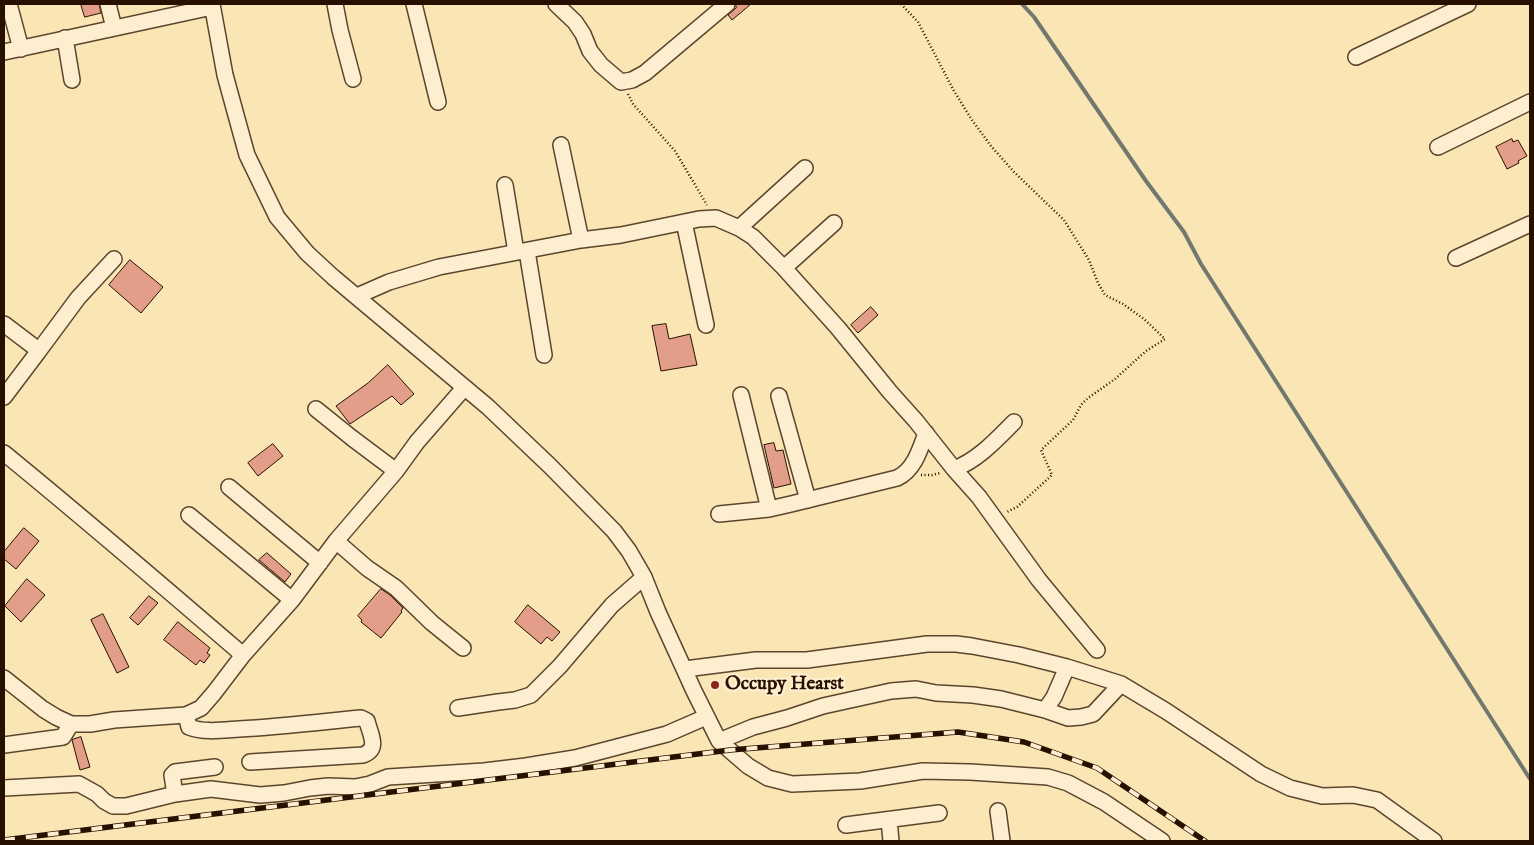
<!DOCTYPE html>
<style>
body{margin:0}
#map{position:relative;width:1534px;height:845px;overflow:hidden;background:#fae5b5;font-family:"IM FELL English",serif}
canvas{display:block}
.frame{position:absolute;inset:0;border:5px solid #281000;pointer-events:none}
</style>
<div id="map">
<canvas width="1534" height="845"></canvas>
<div class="frame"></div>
</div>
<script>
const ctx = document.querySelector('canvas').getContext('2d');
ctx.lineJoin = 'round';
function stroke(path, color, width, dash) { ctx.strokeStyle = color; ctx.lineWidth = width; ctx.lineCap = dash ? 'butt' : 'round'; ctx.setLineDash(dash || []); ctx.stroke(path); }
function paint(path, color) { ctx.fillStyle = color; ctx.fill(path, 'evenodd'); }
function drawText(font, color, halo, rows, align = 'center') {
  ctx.font = font + ' "IM FELL English",serif'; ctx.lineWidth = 4.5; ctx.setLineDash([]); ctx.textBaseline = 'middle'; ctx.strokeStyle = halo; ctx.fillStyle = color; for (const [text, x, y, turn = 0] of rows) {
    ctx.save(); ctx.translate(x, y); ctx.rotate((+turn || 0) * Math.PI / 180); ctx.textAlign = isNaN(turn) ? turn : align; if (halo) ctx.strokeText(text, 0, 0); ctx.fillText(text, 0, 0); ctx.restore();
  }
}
const stream = new Path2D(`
 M1022,4L1034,17L1146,181L1184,232L1201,264L1530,779`);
const building = new Path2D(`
 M81,4H99L101,13L85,17Z
 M736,4H751L732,20L728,15L736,8Z
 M1512,139L1513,142L1518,140L1527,156L1518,161L1519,163L1507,169L1496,147Z
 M130,260L163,287L141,313L109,285Z
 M871,307L878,315L858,333L851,325Z
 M666,324L669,339L690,334L697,365L661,371L652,326Z
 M388,365L414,394L401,405L392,396L350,424L336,406L368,383Z
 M774,443L776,451L783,450L791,484L774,488L764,445Z
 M273,444L283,456L258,476L248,463Z
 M24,528L39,541L16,569L4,559V552Z
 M267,553L291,574L285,582L259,560Z
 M27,579L45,595L21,622L5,606Z
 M381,589L390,595L403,608L401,611L402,612L381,638L361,622L362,620L358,616Z
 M149,596L158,603L138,625L130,618Z
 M528,605L560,632L552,641L547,637L541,644L515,622Z
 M103,614L129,667L117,673L91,620Z
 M178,622L210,648L207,653L210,655L204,663L200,660L196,665L164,640Z
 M81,737L90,767L80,770L72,740Z`);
const path = new Path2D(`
 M901,4L918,22L954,91L972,120L991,146L1014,172L1064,220L1089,260L1098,283L1105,295L1123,304L1144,319L1165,339L1146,351L1115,379L1088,398L1081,405L1073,420L1041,450L1052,475L1017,507L1007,512
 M628,94L633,104L675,151L707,205
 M921,475H932L940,473`);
const minor = new Path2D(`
 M9,4L21,49
 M108,4L114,28
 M212,4L225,75L242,137L247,155L277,217L307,253L333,277L488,407L550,466L614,531L629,551L644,577L658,612L694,691L719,741L748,766L768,778L792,784L860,781L923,771L970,772L1048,777L1068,783L1104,802L1162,841
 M335,4L340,30L353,79
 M414,4L438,102
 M556,4L575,22L583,34L590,51L601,65L621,82L632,80L645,73L727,4
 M65,38L72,80
 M4,52L212,7
 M1356,57L1468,4
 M561,145L581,240
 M1438,147L1530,102
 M505,185L516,252
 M684,222L706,325
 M739,228L805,168
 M527,251L544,355
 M1456,258L1530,224
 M784,268L834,223
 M357,296L389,282L439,267L581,240L621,235L699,219L716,218L739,228L753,237L784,268L838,328L890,392L916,421L954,469L979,497L1039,580L1097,650
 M4,324L33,346L38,352L4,397
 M38,352L78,298L114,259
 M741,395L769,509
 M779,396L808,500
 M316,409L352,438L396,471
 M4,453C85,519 164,587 243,655
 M954,469C978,460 996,440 1014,422
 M229,487L320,563
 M719,514L769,509L791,504L897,478C914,470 920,450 926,433
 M189,515L292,600
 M336,541L367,568L396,588L432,623L463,648
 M685,669L756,660H807L927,644H956L972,646L1019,655L1067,667L1121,684L1166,711L1261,774L1290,788L1322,796L1353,795L1377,800L1434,841
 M4,678L43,709L56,717L71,724H90L114,720L186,715L201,708L214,693L243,655L292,600L336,541L396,471L417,442L464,388
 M458,708L498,702L515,700L531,695L560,666L612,605L644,577
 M1045,710L1054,697L1067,667
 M186,715L189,727C204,733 224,730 239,729C280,727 320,722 361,718L367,721C370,734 380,749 363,755L250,762
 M719,741L753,727L787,718L823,706L891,691L916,689L936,693L973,695L1001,699L1045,710L1068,718L1081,717L1093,714L1121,684
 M4,745L63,737L71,724
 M4,788L79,784L97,794L104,801L113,806H126L175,794L211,789L260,795L284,793L310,788L328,786L355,787L370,784L388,777L484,771L526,766L575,758L667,734L706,717
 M175,794L172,775L175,772L215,767
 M998,811L1002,841
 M889,820L891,841
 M846,825L939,813`);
const rail = new Path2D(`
 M4,840L730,750L958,732L1024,742L1097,768L1205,841`);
const markers = [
 [715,685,5,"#8f2418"]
];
const poiNames = [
 ["Occupy Hearst",725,685]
];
stroke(stream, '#72776f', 4);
paint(building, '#e29e89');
stroke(building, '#281000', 1);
stroke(minor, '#5c452d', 18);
stroke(path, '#281000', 2.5, [1, 2.5]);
stroke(minor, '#fceecf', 15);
stroke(rail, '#281000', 5.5);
stroke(rail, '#fceecf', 4, [11]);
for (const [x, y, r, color] of markers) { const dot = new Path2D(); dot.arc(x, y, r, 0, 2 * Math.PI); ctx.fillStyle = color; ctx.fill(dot); stroke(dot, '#fceecf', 2); }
drawText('bold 19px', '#281000', '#fceecf', poiNames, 'left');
</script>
